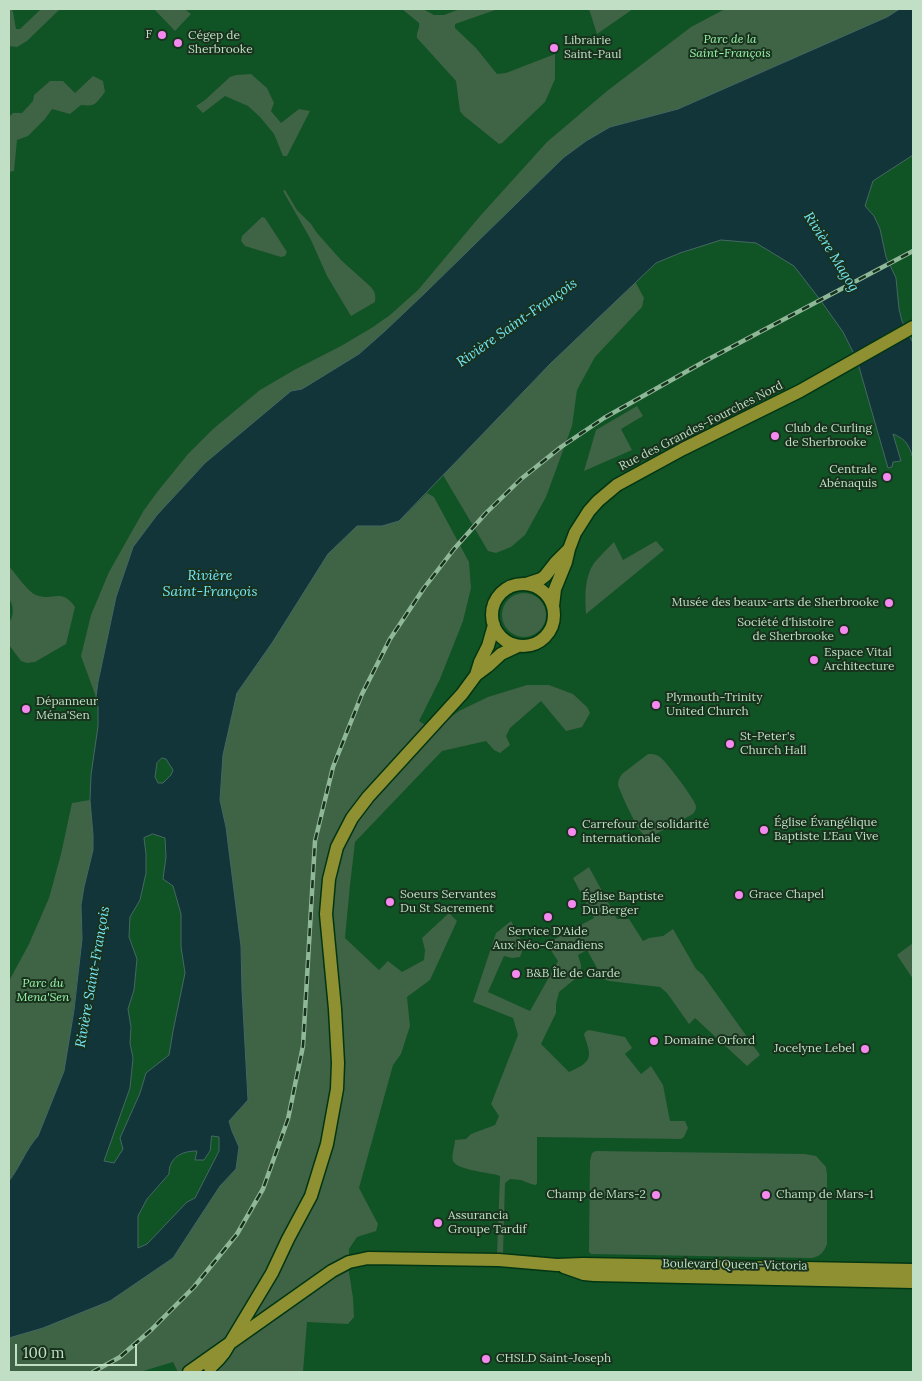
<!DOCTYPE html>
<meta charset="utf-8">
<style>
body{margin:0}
#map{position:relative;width:922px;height:1381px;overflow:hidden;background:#105325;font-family:Lora,serif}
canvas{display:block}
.frame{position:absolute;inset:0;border:10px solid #c0dfc4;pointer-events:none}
.scale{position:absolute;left:15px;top:1344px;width:122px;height:22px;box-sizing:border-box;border:2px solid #c0dfc4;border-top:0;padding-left:6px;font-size:15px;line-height:18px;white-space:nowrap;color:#c0dfc4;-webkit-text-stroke:4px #18321d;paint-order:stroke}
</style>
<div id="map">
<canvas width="922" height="1381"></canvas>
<div class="frame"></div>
<div class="scale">100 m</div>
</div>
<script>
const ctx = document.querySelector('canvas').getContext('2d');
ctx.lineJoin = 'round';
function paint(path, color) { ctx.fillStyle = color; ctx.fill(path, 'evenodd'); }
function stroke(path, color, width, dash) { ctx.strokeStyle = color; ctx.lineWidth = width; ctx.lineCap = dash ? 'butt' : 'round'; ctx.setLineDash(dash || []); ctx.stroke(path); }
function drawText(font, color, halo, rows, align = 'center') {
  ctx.font = font + ' Lora,serif'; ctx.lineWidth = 4; ctx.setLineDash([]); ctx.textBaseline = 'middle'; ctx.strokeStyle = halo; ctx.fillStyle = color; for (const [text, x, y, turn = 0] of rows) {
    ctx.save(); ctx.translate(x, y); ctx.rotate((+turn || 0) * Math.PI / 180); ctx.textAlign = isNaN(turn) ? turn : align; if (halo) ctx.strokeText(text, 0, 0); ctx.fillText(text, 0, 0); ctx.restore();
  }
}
const green = new Path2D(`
 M9,9H12L13,12L16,29H20L41,9H60L27,41L17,47L9,46Z
 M154,9H185L191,14L175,31Z
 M402,9H423L434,15H444L460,9H498L455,24V28L476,48L497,74L506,73L555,54V79L545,102L502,143L499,144L463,115L460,111L456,81L417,38C416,32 420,29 419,23Z
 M589,9H633L597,34Z
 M725,9H900L887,17L678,109L610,127L586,141L563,158L425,293L385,331L359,354L302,389L291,392L205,463L157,515L133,547L116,597L98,681L96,697L81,656L91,615L109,572L144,510L158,491L188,454L213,429L260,390L296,369L341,346L373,327L390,315L418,290L481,215L547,142L607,91L691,27Z
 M251,74L267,88L274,103L271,111L281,123L299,109L310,111L287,156H283L274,134L260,117L248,106L225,96L203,113L196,106L205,100L230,77L236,75Z
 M93,76L103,81L105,92C96,103 96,107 81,105L70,114L52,109L45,119L28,136L17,140L14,171L9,172V117L13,113H22L33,101L34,95L50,81H63L75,93Z
 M285,190L297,210L311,224L317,233L341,260L371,287C375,292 376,295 375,302L351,316L327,276L311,240L283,191Z
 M262,217L265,218L287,252L285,256L281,257L245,246L241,241L242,236Z
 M636,283L644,298L642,307L595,357L577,390L572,426L546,497L525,535L511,547L496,553L488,551L443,475L550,364L624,291Z
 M637,406L643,416L621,429L632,450L584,471L596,430Z
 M427,493L434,497L469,562L471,588L463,621L440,679L419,721L433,730L459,711L488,697L527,685H549L573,694L587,707L590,713L582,727L566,731L541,701L510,728L506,736L510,745L500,753L494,750L486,741L442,751L355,842L350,885L345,938L379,970L388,961L402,972L424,960L425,950L422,938L449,913L457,921L430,980L407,997L410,1026L401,1054L393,1065L359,1188L378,1224L376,1231L357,1237L349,1249V1272L353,1298L354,1317L348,1324L307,1322L303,1372H178L173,1362L140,1372H9V1338L43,1328L110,1301L173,1258L220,1186L236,1169L239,1147L232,1131L229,1121L248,1100L242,990L241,946L226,827L220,800L223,755L237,693L272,643L328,554L357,526H382L399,521Z
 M656,541L664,550L586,614C585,597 584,578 594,563C600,556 607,549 614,542L623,560Z
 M9,566C15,573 28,592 36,595C53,602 61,587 75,607L66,644L35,662L27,663L21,661L9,645V622C14,617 14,605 9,599Z
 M502 615a22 22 0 1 1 44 0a22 22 0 1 1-44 0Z
 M648,754C653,754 656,754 660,757C666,761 695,800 696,806C696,810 695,811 693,814L654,835C650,836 646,836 643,834C638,831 619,790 618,785C618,780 620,777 622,774Z
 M90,800L93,835V850L84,887L81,905L82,939L70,1039L64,1071L38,1136C26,1149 20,1167 9,1181V981L29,944L49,898L61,854L72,803Z
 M589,867L617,919H629L643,941L649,938L663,936L673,929L696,969L703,975L760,1055L747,1066L695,1018L689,1024L667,993L660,987L609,981L603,979L587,950L578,955L581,965V974L559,992L556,1004V1013L541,1044L569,1072C591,1062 593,1059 584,1035L585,1032L589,1030L625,1037L632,1048L625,1054L641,1074L651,1066L663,1085L670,1121H685L688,1128L684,1137L681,1139L537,1137V1183L536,1185L531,1184L521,1180L510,1179L505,1183L503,1254H497L500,1176C490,1172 458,1171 453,1161C451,1156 455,1146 455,1140L466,1139L471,1134L495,1125L499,1116L491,1104L518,1035L513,1018L473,1002L496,933L511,921C517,933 527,945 520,957L512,958L504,956L488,992L530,1011L558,961L550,949L551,941L594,918L573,878Z
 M913,943V979L897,955Z
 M596,1151L805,1154L816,1156L826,1167L827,1175V1244C824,1252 820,1257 811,1258L591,1254L589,1252V1248L590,1161L592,1153Z`);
const water = new Path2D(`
 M900,9H913V155L873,181L865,206L874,216L880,229L886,257L896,278L899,309L902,321L913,343V458C908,444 907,440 893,434L901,461L893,462L892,467L888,468L857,360L843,332L821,301L794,266L756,243L721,240L680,253L656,263L550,364L399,521L382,526H357L328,554L272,643L237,693L223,755L220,800L226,827L241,946L242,990L248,1100L229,1121L232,1131L239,1147L236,1169L220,1186L173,1258L110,1301L43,1328L9,1338V1181C20,1167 26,1149 38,1136L64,1071L74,1010L82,939L81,905L84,887L93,850V835L90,800L91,775L98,726V707L96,697L98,682L116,597L133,547L157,515L205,463L291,391L302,389L359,354L385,331L425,293L563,158L586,141L610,127L678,109L887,17ZM162,758L166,759L173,770L171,775L163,783H158L155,777L157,763ZM153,834L165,838L166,857L163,879L173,886L181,914V947L185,973L173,1031L169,1055L146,1073L140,1093L120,1138L123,1149L114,1163L104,1161L130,1088L133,1058L130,1043L131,1027L128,1009L134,990L137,959L129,937L130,917L140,900L146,873V854L144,838ZM212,1136L219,1137V1151L195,1198L187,1202L147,1244L138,1248V1216L147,1199L169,1174C169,1157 182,1151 197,1151L195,1160H204L210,1151Z`);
const major = new Path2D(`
 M492 615a31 31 0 1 1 62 0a31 31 0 1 1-62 0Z
 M526,584L541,579L545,576L556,562L569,549
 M553,606L555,589L566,562L569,549L575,533L589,511L598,501L617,485L683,449L800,391L913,327
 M476,675L480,662L488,646L494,625
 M564,1267L584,1274L594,1275L913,1282
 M210,1368L219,1359L224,1353L272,1273L288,1239L311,1196L327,1144L337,1089L338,1063L335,1009L326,914L329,879L337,847L352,818L368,797L462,694L476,675L488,666L501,654L518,646
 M189,1372L332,1271L349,1262L368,1258L499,1260L557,1265L583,1264L913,1270`);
const rail = new Path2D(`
 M93,1372L120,1357L151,1330L194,1287L237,1234L263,1189L288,1119L303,1046L315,841L333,767L362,694L390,639L424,588L454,549L486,513L521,479L561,447L604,418L707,360L913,251`);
const markers = [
 [162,35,5,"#f589ef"],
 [178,43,5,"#f589ef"],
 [554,48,5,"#f589ef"],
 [775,436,5,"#f589ef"],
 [887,477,5,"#f589ef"],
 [889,603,5,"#f589ef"],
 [844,630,5,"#f589ef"],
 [814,660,5,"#f589ef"],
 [656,705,5,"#f589ef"],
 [26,709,5,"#f589ef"],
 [730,744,5,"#f589ef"],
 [764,830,5,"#f589ef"],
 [572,832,5,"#f589ef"],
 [739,895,5,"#f589ef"],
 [390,902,5,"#f589ef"],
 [572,904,5,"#f589ef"],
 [548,917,5,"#f589ef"],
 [516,974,5,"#f589ef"],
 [654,1041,5,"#f589ef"],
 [865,1049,5,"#f589ef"],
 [656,1195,5,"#f589ef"],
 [766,1195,5,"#f589ef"],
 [438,1223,5,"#f589ef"],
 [486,1359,5,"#f589ef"]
];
const poiNames = [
 ["F",152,35,"right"],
 ["Cégep de",188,36],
 ["Sherbrooke",188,50],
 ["Librairie",564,41],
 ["Saint-Paul",564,55],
 ["Club de Curling",785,429],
 ["de Sherbrooke",785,443],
 ["Centrale",877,470,"right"],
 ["Abénaquis",877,484,"right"],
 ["Musée des beaux-arts de Sherbrooke",879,603,"right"],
 ["Société d'histoire",834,623,"right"],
 ["de Sherbrooke",834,637,"right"],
 ["Espace Vital",824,653],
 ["Architecture",824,667],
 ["Plymouth-Trinity",666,698],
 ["United Church",666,712],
 ["Dépanneur",36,702],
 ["Ména'Sen",36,716],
 ["St-Peter's",740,737],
 ["Church Hall",740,751],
 ["Église Évangélique",774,823],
 ["Baptiste L'Eau Vive",774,837],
 ["Carrefour de solidarité",582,825],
 ["internationale",582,839],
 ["Soeurs Servantes",400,895],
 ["Du St Sacrement",400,909],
 ["Grace Chapel",749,895],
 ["Église Baptiste",582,897],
 ["Du Berger",582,911],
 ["Service D'Aide",548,932,"center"],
 ["Aux Néo-Canadiens",548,946,"center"],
 ["B&B Île de Garde",526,974],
 ["Domaine Orford",664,1041],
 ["Jocelyne Lebel",855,1049,"right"],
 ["Champ de Mars-2",646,1195,"right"],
 ["Champ de Mars-1",776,1195],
 ["Assurancia",448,1216],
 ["Groupe Tardif",448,1230],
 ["CHSLD Saint-Joseph",496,1359]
];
const parkNames = [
 ["Parc de la",730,40],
 ["Saint-François",730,54],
 ["Parc du",43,984],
 ["Mena'Sen",43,998]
];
const streetNames = [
 ["Rue des Grandes-Fourches Nord",701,426,-27],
 ["Boulevard Queen-Victoria",735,1265,1]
];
const waterNames = [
 ["Rivière Magog",831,252,58],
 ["Rivière Saint-François",517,323,-35],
 ["Rivière",210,576],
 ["Saint-François",210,592],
 ["Rivière Saint-François",93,977,-80]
];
paint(green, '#3f6345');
paint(water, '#12353a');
stroke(water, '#466863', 1);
stroke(major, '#023613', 15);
stroke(major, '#8e9031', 12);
stroke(rail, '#8fb898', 4.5);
stroke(rail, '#18321d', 2.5, [8]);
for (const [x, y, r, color] of markers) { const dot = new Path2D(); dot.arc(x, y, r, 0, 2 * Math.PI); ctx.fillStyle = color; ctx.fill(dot); stroke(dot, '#18321d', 2); }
drawText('12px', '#c0dfc4', '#18321d', poiNames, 'left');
drawText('italic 12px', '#9cf4ac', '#18321d', parkNames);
drawText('12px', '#c0dfc4', '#18321d', streetNames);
drawText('italic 14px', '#75e5f7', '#18321d', waterNames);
</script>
